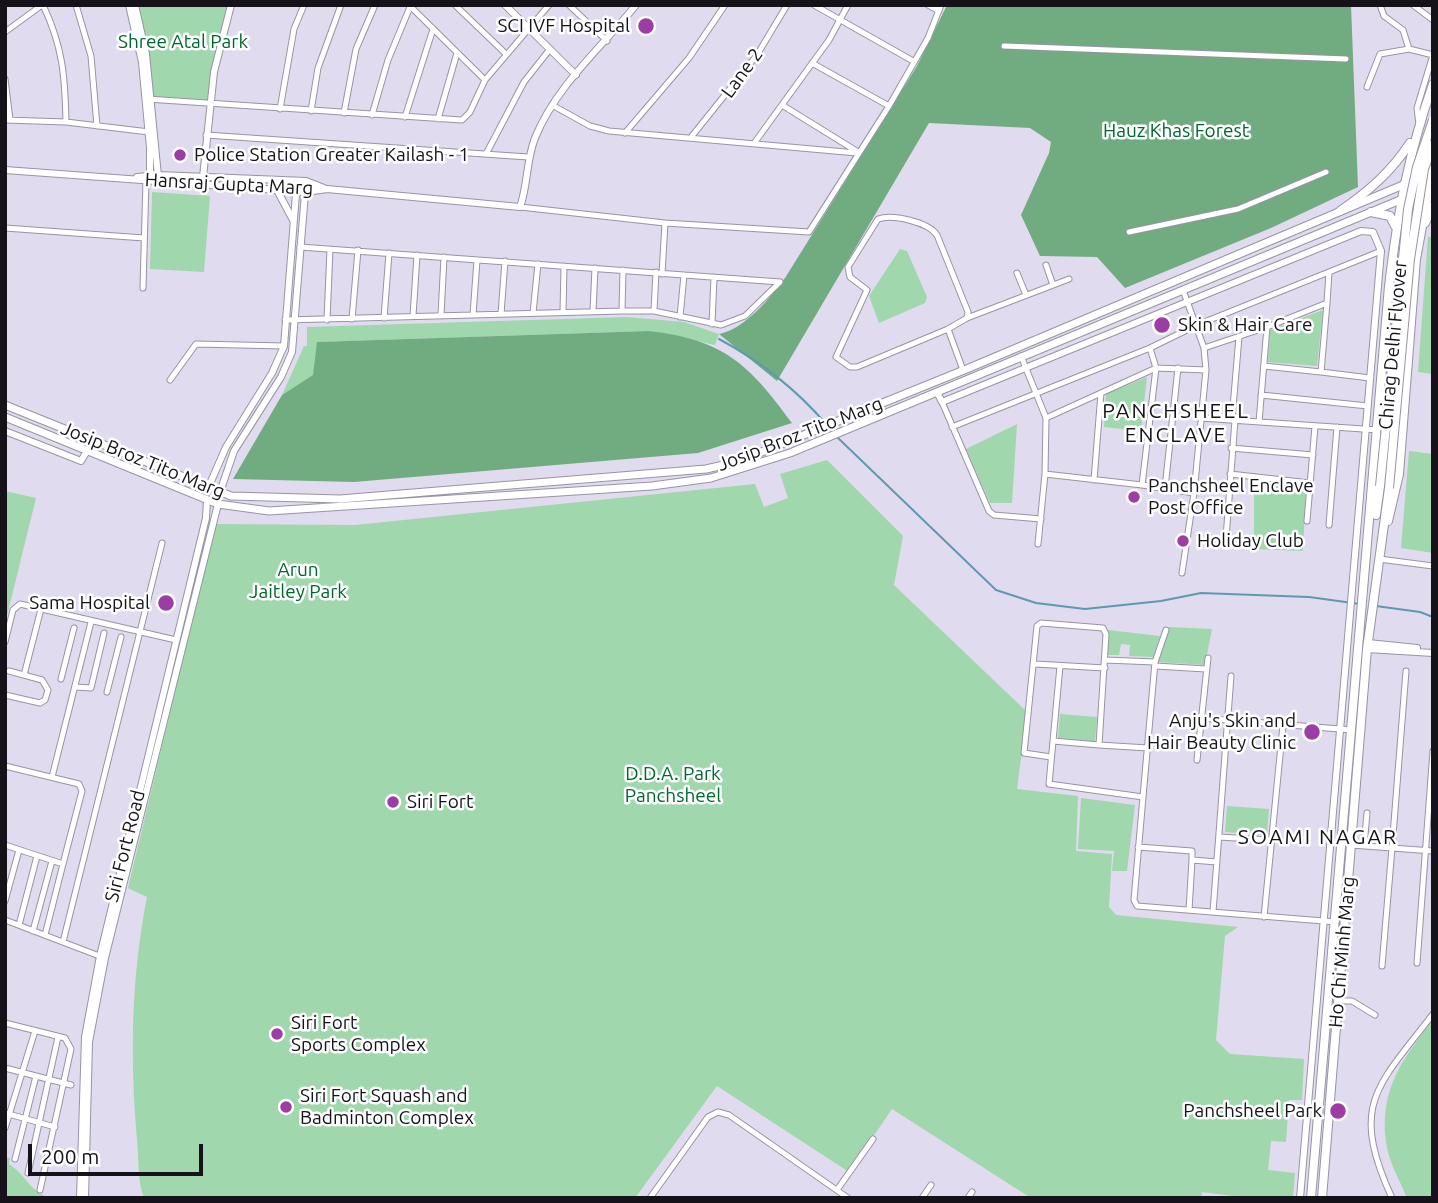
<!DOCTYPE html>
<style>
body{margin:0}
#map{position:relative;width:1438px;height:1203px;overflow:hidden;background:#e1dbef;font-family:Ubuntu,sans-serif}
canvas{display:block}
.frame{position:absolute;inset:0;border:7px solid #151319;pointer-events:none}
.scale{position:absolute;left:28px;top:1144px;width:175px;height:32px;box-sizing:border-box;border:4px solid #151319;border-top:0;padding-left:9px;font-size:21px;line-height:24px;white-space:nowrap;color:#151319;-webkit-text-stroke:5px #fff;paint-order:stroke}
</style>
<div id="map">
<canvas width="1438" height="1203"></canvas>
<div class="frame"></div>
<div class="scale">200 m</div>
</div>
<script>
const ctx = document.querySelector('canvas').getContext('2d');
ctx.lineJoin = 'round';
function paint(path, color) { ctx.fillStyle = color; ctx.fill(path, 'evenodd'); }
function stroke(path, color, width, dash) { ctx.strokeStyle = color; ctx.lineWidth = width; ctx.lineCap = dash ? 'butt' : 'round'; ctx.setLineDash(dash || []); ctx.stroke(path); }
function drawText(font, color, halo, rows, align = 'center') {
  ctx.font = font + ' Ubuntu,sans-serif'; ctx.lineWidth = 5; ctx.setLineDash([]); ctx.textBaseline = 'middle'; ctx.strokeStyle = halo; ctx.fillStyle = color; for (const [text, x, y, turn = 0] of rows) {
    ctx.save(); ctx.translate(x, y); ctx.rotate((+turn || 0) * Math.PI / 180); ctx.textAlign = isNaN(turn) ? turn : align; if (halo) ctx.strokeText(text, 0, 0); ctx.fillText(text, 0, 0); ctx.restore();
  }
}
const green = new Path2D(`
 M139,5H228L207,101L152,98Z
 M152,192L210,196L204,272L150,269Z
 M1428,237H1433V374L1418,372Z
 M900,249L907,251L927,297L925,303L879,323L869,296Z
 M1323,310L1317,366L1268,362L1270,330Z
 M627,317L684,322L719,334L715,345L649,331L318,342L314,375L282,395L304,346H307V327Z
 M1147,377L1141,431L1104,427L1106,394Z
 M1017,424L1012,503H990L966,449Z
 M1409,451L1433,454V553L1401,548Z
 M827,460L903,536L894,585L1027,712L1017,789L1078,796L1076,851L1112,854L1109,907L1116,915L1238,927L1225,936L1216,1040L1230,1054L1304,1059L1302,1100H1289L1286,1142L1271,1141L1268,1170L1295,1173L1293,1198H1249L1202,1192L1201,1198H1031L892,1109L849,1172L717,1086L635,1198H144C137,1181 139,1157 137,1139C130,1057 131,978 147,897L128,888L215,524L355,525L755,484L764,507L788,498L780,474Z
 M1254,485L1306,488L1303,551L1254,549Z
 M5,491L36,498L5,624Z
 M1169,627L1212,629L1205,665L1158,662Z
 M1108,630L1160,636L1153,657L1129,656L1130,645L1121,644L1119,655H1107Z
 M1060,714L1097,717L1095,742L1058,738Z
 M1081,798L1135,805L1127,871H1112L1114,851L1078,849Z
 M1227,806L1269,809L1267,835L1225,832Z
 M1433,1020V1198H1407C1400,1181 1388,1160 1386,1142C1379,1090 1403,1058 1433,1020Z
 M5,1157L10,1158L9,1164C26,1175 31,1193 50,1198H5Z`);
const forest = new Path2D(`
 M947,5H1351L1358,187L1271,228L1125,288L1097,257L1040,256L1021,215L1049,153L1051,142L1030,128L929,123L777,381L719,334C745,329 770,298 785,278L917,66Z
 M649,331C724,340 748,363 792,423L698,453L354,482L233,479L282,395L313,375L317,342Z`);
const stream = new Path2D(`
 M719,339C760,361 796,389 826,424
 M837,437L996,590L1036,603L1085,609L1161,601L1201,593L1309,597L1360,604
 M1376,606L1420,612L1433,617`);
const minor = new Path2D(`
 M43,5C63,47 65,77 66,122
 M76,5L91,56L97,126
 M409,5L485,80
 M455,5L506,54
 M569,5L607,41
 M814,5L913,61
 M928,5L939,11
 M1380,5L1384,16L1403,30L1409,49L1433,55
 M1413,5L1433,20
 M5,32L42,5
 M1004,46L1346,59
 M812,63L889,106
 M5,79L10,120
 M1367,87L1380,54L1409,49
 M147,99L462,120L470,112L485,80L549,5
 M552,105L590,126L609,131L857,153
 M782,105L858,152
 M280,109L294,29L304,5
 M311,111L318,68L341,5
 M344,113L356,49L375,5
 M372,115L388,60L410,7
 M405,117L433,29
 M438,119L457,53
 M5,120L66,122L149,132
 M1419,124L1417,108L1433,55
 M625,133L689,58L725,5
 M206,135L528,157
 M692,136L757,55L787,5
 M755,142L829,40L848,5
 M486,154L524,82L550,49
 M520,207L665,223L809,232L889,106L928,38L941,5
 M5,228L144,238
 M1129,232L1238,209L1326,172
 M300,247L780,282
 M1046,265L1053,285
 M1017,273L1026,295
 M662,274L665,223
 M143,288L146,180
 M1327,303L1329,272L1381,251
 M593,311L595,268
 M622,311L623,270
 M654,311L656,272
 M563,312L564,266
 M533,313L538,264
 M501,314L505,261
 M441,315L444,257
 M473,315L477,260
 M413,316L417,255
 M680,317L684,275
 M384,318L389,253
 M967,318L1069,279
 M352,319L358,250
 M285,320L622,311H654L721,325L745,316L780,282
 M327,320L330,249
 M712,324L714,277
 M1267,327L1327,303L1321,372L1370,378
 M948,329L967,318L968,312L937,235C928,222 893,214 878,219L848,267L850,277L867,290L836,357L850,367H857L948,329L963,370
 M1204,348L1267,327L1259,422
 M1021,356L1046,418L1156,368L1206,370
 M1264,366L1321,372
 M170,380L196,344L284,346
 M1261,395L1368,406
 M942,402L989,511L994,515L1041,519
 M1046,418L1045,474L1142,485
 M1201,418L1378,430
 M1232,419L1239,337
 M952,427L1150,348
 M1231,448L1313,455
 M1230,474L1310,483
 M1094,480L1101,393
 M1165,488L1178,368
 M1194,493L1142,485L1156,368L1150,348L1197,325L1329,272
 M1307,521L1315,426
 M1329,525L1337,427
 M1226,538L1235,420
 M1038,544L1045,474
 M1379,559L1433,566
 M1182,573L1194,493L1206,370L1204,348L1183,290
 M5,642L13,610L20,604L176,640
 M1155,662L1166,630
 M1035,664L1105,668
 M1060,666L1049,784L1143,797L1155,662L1105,660
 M1155,666L1206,669
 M24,675L41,609
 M61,679L74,628
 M75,687L91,688L104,633
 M107,692L121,637
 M5,695L40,703L45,700L48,690L42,680L9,671
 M1202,718L1352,730
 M1099,745L1148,748
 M1051,757L1024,753L1037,626L1041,623L1103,628L1106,634L1099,745L1053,741
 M1197,760L1208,658
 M5,766L79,784L82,791L63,864L5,845
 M52,777L91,622
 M1143,797L1134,900L1137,906L1336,922
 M1219,837L1270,840
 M1351,845L1392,848L1406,671
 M1364,846L1367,813
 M1138,847L1192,851V860L1217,862
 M5,901L19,850
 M1189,910L1192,860
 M1213,912L1231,676
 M1264,917L1283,725
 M5,920L102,957
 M19,925L37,856
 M33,931L52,861
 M45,935L63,864
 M63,942L162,543
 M1417,963L1433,751
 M1382,966L1392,848L1433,851
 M1344,1001H1352L1375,1015
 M5,1023L65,1038L71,1049L40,1190
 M5,1068L71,1085
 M5,1113L55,1127
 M5,1128L35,1031
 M15,1159L36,1076
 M28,1173L58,1037
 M837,1190L873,1139
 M650,1198L708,1117L718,1112L729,1115L848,1198
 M922,1198L931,1185
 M968,1198L972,1192
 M1392,1198C1349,1104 1377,1087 1433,1014`);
const tertiary = new Path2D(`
 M129,5L142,62L150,148V179
 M135,5L146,54L158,176
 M505,5L576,75
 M5,170L306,192L327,189L520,207C528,185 526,161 535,138C556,86 601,48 636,5
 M137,177L158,175L306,181L324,188
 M203,177L214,72L231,5
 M277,190L293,220
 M938,394L942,402L1361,231L1373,232L1381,251L1300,1198
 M5,431L81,461L87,451
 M209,486L226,447L272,373L284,346L297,181
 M220,492L234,451L281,377L292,352L306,181
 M1368,643L1417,648
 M1367,649L1433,653
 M80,1198L85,1037L100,956L206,518L207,500
 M85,1198L89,1042L105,958L218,504`);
const secondary = new Path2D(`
 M5,405L231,496L340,499L706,469L737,462L969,368L1410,182
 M5,417L218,504L269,511L652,486L711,478L790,453L1405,198`);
const primary = new Path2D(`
 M1340,211C1369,191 1391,172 1410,143
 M1371,212L1390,216L1395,226
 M1425,223L1433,206
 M1376,515L1380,486
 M1388,521L1399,474L1416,259L1433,167
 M1311,1198L1389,286C1398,212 1408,155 1433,84
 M1322,1198L1367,649L1389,488`);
const primaryBridge = new Path2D(`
 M1380,486L1408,209L1417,167L1433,120
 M1389,488L1410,259L1424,169L1433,144`);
const markers = [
 [646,26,9,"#9c3ca4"],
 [180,155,7,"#9c3ca4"],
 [1162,325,9,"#9c3ca4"],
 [1134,497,7,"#9c3ca4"],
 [1183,541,7,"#9c3ca4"],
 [166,603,9,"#9c3ca4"],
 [1312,732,9,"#9c3ca4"],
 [393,802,7,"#9c3ca4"],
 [277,1034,7,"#9c3ca4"],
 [286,1107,7,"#9c3ca4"],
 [1338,1111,9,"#9c3ca4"]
];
const poiNames = [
 ["SCI IVF Hospital",630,26,"right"],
 ["Police Station Greater Kailash - 1",194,155],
 ["Skin & Hair Care",1178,325],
 ["Panchsheel Enclave",1148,486],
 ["Post Office",1148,508],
 ["Holiday Club",1197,541],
 ["Sama Hospital",150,603,"right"],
 ["Anju's Skin and",1296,721,"right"],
 ["Hair Beauty Clinic",1296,743,"right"],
 ["Siri Fort",407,802],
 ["Siri Fort",291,1023],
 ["Sports Complex",291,1045],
 ["Siri Fort Squash and",300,1096],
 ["Badminton Complex",300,1118],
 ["Panchsheel Park",1322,1111,"right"]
];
const parkNames = [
 ["Shree Atal Park",183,42],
 ["Hauz Khas Forest",1176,131],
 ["Arun",298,570],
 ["Jaitley Park",298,592],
 ["D.D.A. Park",673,774],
 ["Panchsheel",673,796]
];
const streetNames = [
 ["Lane 2",742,73,-54],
 ["Hansraj Gupta Marg",229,184,3],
 ["Chirag Delhi Flyover",1393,345,-85],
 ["Josip Broz Tito Marg",800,434,-21],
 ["Josip Broz Tito Marg",143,460,22],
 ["Siri Fort Road",125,846,-76],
 ["Ho Chi Minh Marg",1342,952,-85]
];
const neighbourhoodNames = [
 ["PANCHSHEEL",1176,411],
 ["ENCLAVE",1176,435],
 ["SOAMI NAGAR",1318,837]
];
paint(green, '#a0d7ad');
paint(forest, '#71ac80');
stroke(stream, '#5f99ae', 2);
stroke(minor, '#9893a5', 7);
stroke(tertiary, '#9893a5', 8);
stroke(secondary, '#9893a5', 9);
stroke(primary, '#9893a5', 10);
stroke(minor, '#fff', 5);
stroke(tertiary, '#fff', 6);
stroke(secondary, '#fff', 7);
stroke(primary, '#fff', 8);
stroke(primaryBridge, '#9893a5', 10, []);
stroke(primaryBridge, '#fff', 8);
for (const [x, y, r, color] of markers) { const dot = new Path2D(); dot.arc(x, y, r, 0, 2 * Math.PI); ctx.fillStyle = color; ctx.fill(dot); stroke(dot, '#fff', 2.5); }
drawText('19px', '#151319', '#fff', poiNames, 'left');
drawText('19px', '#006730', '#fff', parkNames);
drawText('19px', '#151319', '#fff', streetNames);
ctx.letterSpacing = '2px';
drawText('21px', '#151319', '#fff', neighbourhoodNames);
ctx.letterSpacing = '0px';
</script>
